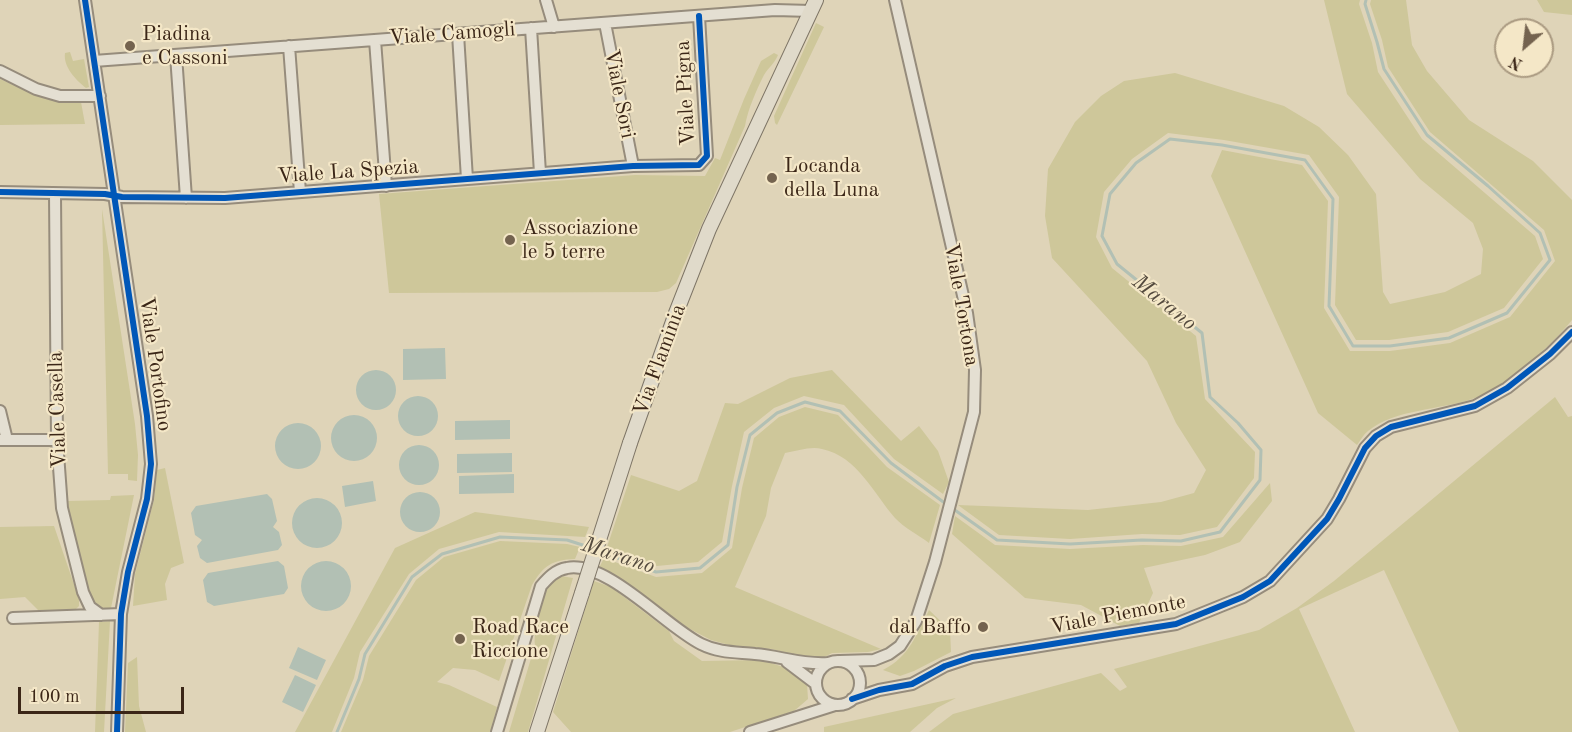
<!DOCTYPE html>
<style>
body{margin:0}
#map{position:relative;width:1572px;height:732px;overflow:hidden;background:#dfd4b8;font-family:"Old Standard TT",serif}
canvas{display:block}
.north{position:absolute;left:1494px;top:18px;width:60px;height:60px;box-sizing:border-box;background:#f4e7c7;border:2px solid #aa9a81;border-radius:50%;rotate:208deg;font-size:16px;font-weight:700;line-height:24px;text-align:center;color:#3b2617}
.north::after{content:'';display:block;margin:auto;width:21px;height:27px;background:#74634f;clip-path:polygon(50% 0,100% 100%,50% 72%,0 100%)}
.scale{position:absolute;left:18px;top:687px;width:166px;height:27px;box-sizing:border-box;border:3px solid #3b2617;border-top:0;padding-left:8px;font-size:18px;line-height:21px;white-space:nowrap;color:#3b2617;-webkit-text-stroke:4px #f4e7c7;paint-order:stroke}
</style>
<div id="map">
<canvas width="1572" height="732"></canvas>
<div class="north">N</div>
<div class="scale">100 m</div>
</div>
<script>
const ctx = document.querySelector('canvas').getContext('2d');
ctx.lineJoin = 'round';
function paint(path, color) { ctx.fillStyle = color; ctx.fill(path, 'evenodd'); }
function stroke(path, color, width, dash) { ctx.strokeStyle = color; ctx.lineWidth = width; ctx.lineCap = dash ? 'butt' : 'round'; ctx.setLineDash(dash || []); ctx.stroke(path); }
function drawText(font, color, halo, rows, align = 'center') {
  ctx.font = font + ' "Old Standard TT",serif'; ctx.lineWidth = 4.5; ctx.setLineDash([]); ctx.textBaseline = 'middle'; ctx.strokeStyle = halo; ctx.fillStyle = color; for (const [text, x, y, turn = 0] of rows) {
    ctx.save(); ctx.translate(x, y); ctx.rotate((+turn || 0) * Math.PI / 180); ctx.textAlign = isNaN(turn) ? turn : align; if (halo) ctx.strokeText(text, 0, 0); ctx.fillText(text, 0, 0); ctx.restore();
  }
}
const green = new Path2D(`
 M1324,0H1360L1359,4L1372,43L1378,72L1422,139L1535,236L1543,259L1504,308L1448,332L1389,340H1356L1335,305L1339,197L1309,155L1224,140L1168,133L1132,159L1104,192L1096,237L1112,268L1196,336L1205,399L1255,452L1254,478L1217,527L1180,535L1142,534L1070,539L999,535L958,505L1088,510L1161,502L1194,493L1206,470L1176,423L1147,361L1052,258L1045,216L1048,169L1075,122L1101,96L1124,81L1175,73L1284,106L1319,127L1348,155L1376,194L1383,292L1390,304L1445,292L1481,274L1483,249L1473,223L1420,179L1347,94Z
 M1371,0H1406L1412,45L1427,71L1469,120L1533,161L1572,200V320C1551,346 1504,389 1472,399C1440,410 1395,409 1368,431C1363,435 1360,441 1357,445L1318,413L1211,176L1222,150L1302,165L1328,201L1324,308L1350,351H1390L1450,343L1510,317L1555,261L1544,230L1430,132L1388,67L1382,40L1370,4Z
 M1537,0H1572V15L1544,12Z
 M816,23L824,27L777,125L775,123L774,116Z
 M70,52L73,61L84,59L89,87L86,88C76,80 63,67 65,53Z
 M774,53L778,55C775,63 768,68 764,75C756,91 748,109 745,126L676,283L669,289L657,292L389,293L379,194L635,175L705,176L715,158L720,160L744,99L761,61Z
 M0,79C31,93 46,102 81,102L85,124L0,125Z
 M102,209L135,424L138,455L137,481L128,480V474H108Z
 M832,370L901,441L919,426L938,451L949,482L943,494L894,459L844,405L804,396L774,408L744,432L732,486L722,542L698,562L657,566L607,547L631,475L679,491L697,481L725,403L738,404L790,378Z
 M1555,397L1568,417L1572,416V732H1459L1384,570L1299,609L1355,732H929L953,714L1101,673L1120,691L1127,687L1114,669L1259,630L1297,608L1334,581Z
 M805,407L838,415L887,467L940,505L929,543C919,535 904,528 895,518C874,494 857,456 822,449C811,446 797,451 785,453L771,488L766,516L735,587L881,649L868,652L832,653L817,661L772,649L733,646L711,640L688,628L620,578L599,568L604,558L656,577L702,573L732,548L742,488L754,438L779,417Z
 M165,468L184,563L171,568L165,584L167,600L133,606L135,574L154,500L157,470Z
 M1270,483L1272,501L1240,542L1205,555L1144,568L1153,593L1139,623L1120,626L1081,605L1025,598L952,534L955,516L995,545L1070,549L1143,545L1181,546L1223,537Z
 M134,495L111,608L104,609L94,604C79,573 73,535 68,501L110,500L111,496Z
 M475,512L589,527L585,537L499,532L439,549L409,574L360,652L354,678L332,732H295L395,548Z
 M54,526L79,599V606L75,610L41,613L25,597L0,599V527Z
 M500,541L567,544L580,547L575,559C552,560 544,565 532,585L499,681L475,670L453,668L437,682L449,685L497,707L490,732H341L363,680L369,656L416,580L444,557Z
 M561,576L573,578L528,732H509L535,645C533,631 542,591 552,581C554,580 559,577 561,576Z
 M594,581L611,587L669,631L674,641L702,661L762,660L786,668L807,684L808,699L794,711L730,732H571L553,712Z
 M929,610L950,630L951,652L914,671L900,676L883,670C910,656 916,635 929,610Z
 M110,621L104,732H95L99,622Z
 M137,657L139,706L146,732H125L128,663Z
 M956,698L937,708L910,732H824V727Z`);
const water = new Path2D(`
 M445,348L446,379L403,380V349Z
 M356 390a20 20 0 1 1 40 0a20 20 0 1 1-40 0Z
 M398 416a20 20 0 1 1 40 0a20 20 0 1 1-40 0Z
 M331 438a23 23 0 1 1 46 0a23 23 0 1 1-46 0Z
 M510,420V439L455,440V421Z
 M275 446a23 23 0 1 1 46 0a23 23 0 1 1-46 0Z
 M399 465a20 20 0 1 1 40 0a20 20 0 1 1-40 0Z
 M512,453V472L457,473V454Z
 M514,474V493L459,494V476Z
 M373,481L376,501L345,507L342,486Z
 M400 512a20 20 0 1 1 40 0a20 20 0 1 1-40 0Z
 M267,494L272,499L277,521L273,527L279,532L282,545L278,550L207,563L200,558L197,546L202,540L195,535L191,513L196,506Z
 M292 523a25 25 0 1 1 50 0a25 25 0 1 1-50 0Z
 M301 586a25 25 0 1 1 50 0a25 25 0 1 1-50 0Z
 M278,561L284,566L288,588L284,594L214,606L207,602L203,580L208,573Z
 M298,647L326,660L317,680L289,668Z
 M295,675L316,685L303,712L282,702Z`);
const stream = new Path2D(`
 M952,508L997,540L1070,544L1142,540L1181,541L1220,532L1260,480L1261,450L1238,423L1210,397L1202,333L1117,264L1102,236L1110,194L1136,163L1170,139L1222,145L1305,160L1333,199L1329,306L1353,346H1390L1449,338L1507,313L1550,260L1540,233L1488,186L1427,135L1384,69L1377,42L1365,4L1366,0
 M601,552L656,572L700,568L728,545L737,487L750,435L777,413L805,402L840,411L891,463L946,504
 M337,732L359,679L365,654L412,577L442,554L500,537L567,540L592,548`);
const minor = new Path2D(`
 M85,0L147,416L151,464L147,499L128,572L121,614L117,732
 M546,0L554,27
 M605,23L633,166
 M531,28L540,173
 M458,34L467,179
 M375,40L386,186
 M289,46L300,192
 M176,55L186,198
 M94,61L775,10L811,11
 M0,71L36,89L60,96H100
 M0,192L105,194L122,197L225,198L633,166L699,165L707,156L699,16
 M55,194L57,440L62,508L83,592L90,607L101,615
 M0,411L7,440
 M0,440H57
 M13,618L121,614
 M840,661L874,660L889,654L900,646L916,621L935,562L974,412L975,370L967,313L895,0
 M816 683a22 22 0 1 1 44 0a22 22 0 1 1-44 0Z
 M787,662L816,684
 M852,699L879,690L912,684L945,666L972,657L1176,624L1243,597L1270,581L1327,519L1339,499L1365,448L1376,436L1391,427L1475,406L1507,388L1550,354L1572,332
 M497,732L541,586C548,578 555,570 567,568C607,560 666,627 701,644C719,653 736,652 755,654C780,656 802,665 828,663
 M750,732L835,705`);
const major = new Path2D(`
 M630,443L676,313L709,229L816,0
 M537,732L582,593`);
const majorBridge = new Path2D(`
 M582,593L630,443`);
const cycleway = new Path2D(`
 M85,0L147,416L151,464L147,499L128,572L121,614L117,732
 M0,192L105,194L122,197L225,198L633,166L699,165L707,156L699,16
 M852,699L879,690L912,684L945,666L972,657L1176,624L1243,597L1270,581L1327,519L1339,499L1365,448L1376,436L1391,427L1475,406L1507,388L1550,354L1572,332`);
const markers = [
 [130,46,6,"#74634f"],
 [772,178,6,"#74634f"],
 [510,240,6,"#74634f"],
 [983,627,6,"#74634f"],
 [460,639,6,"#74634f"]
];
const poiNames = [
 ["Piadina",142,34],
 ["e Cassoni",142,58],
 ["Locanda",784,166],
 ["della Luna",784,190],
 ["Associazione",522,228],
 ["le 5 terre",522,252],
 ["Road Race",472,627],
 ["Riccione",472,651],
 ["dal Baffo",971,627,"right"]
];
const streetNames = [
 ["Viale Camogli",452,34,-4],
 ["Viale Pigna",686,93,-93],
 ["Viale Sori",619,94,79],
 ["Viale La Spezia",348,172,-4],
 ["Viale Tortona",961,305,80],
 ["Via Flaminia",660,360,-70],
 ["Viale Portofino",155,364,82],
 ["Viale Casella",58,410,-92],
 ["Viale Piemonte",1118,615,-11]
];
const waterNames = [
 ["Marano",1164,303,39],
 ["Marano",618,556,18]
];
paint(green, '#cec79a');
paint(water, '#b2c0b4');
stroke(stream, '#b2c0b4', 3);
stroke(minor, '#968c7c', 14);
stroke(major, '#7e7566', 16);
stroke(minor, '#e4dfd2', 10);
stroke(major, '#e0daca', 14);
stroke(majorBridge, '#7e7566', 16, []);
stroke(majorBridge, '#e0daca', 14);
stroke(cycleway, '#0057b8', 6);
for (const [x, y, r, color] of markers) { const dot = new Path2D(); dot.arc(x, y, r, 0, 2 * Math.PI); ctx.fillStyle = color; ctx.fill(dot); stroke(dot, '#f4e7c7', 2); }
drawText('21px', '#3b2617', '#f4e7c7', poiNames, 'left');
drawText('21px', '#3b2617', '#f4e7c7', streetNames);
drawText('italic 22px', '#544a3e', '#f4e7c7', waterNames);
</script>
